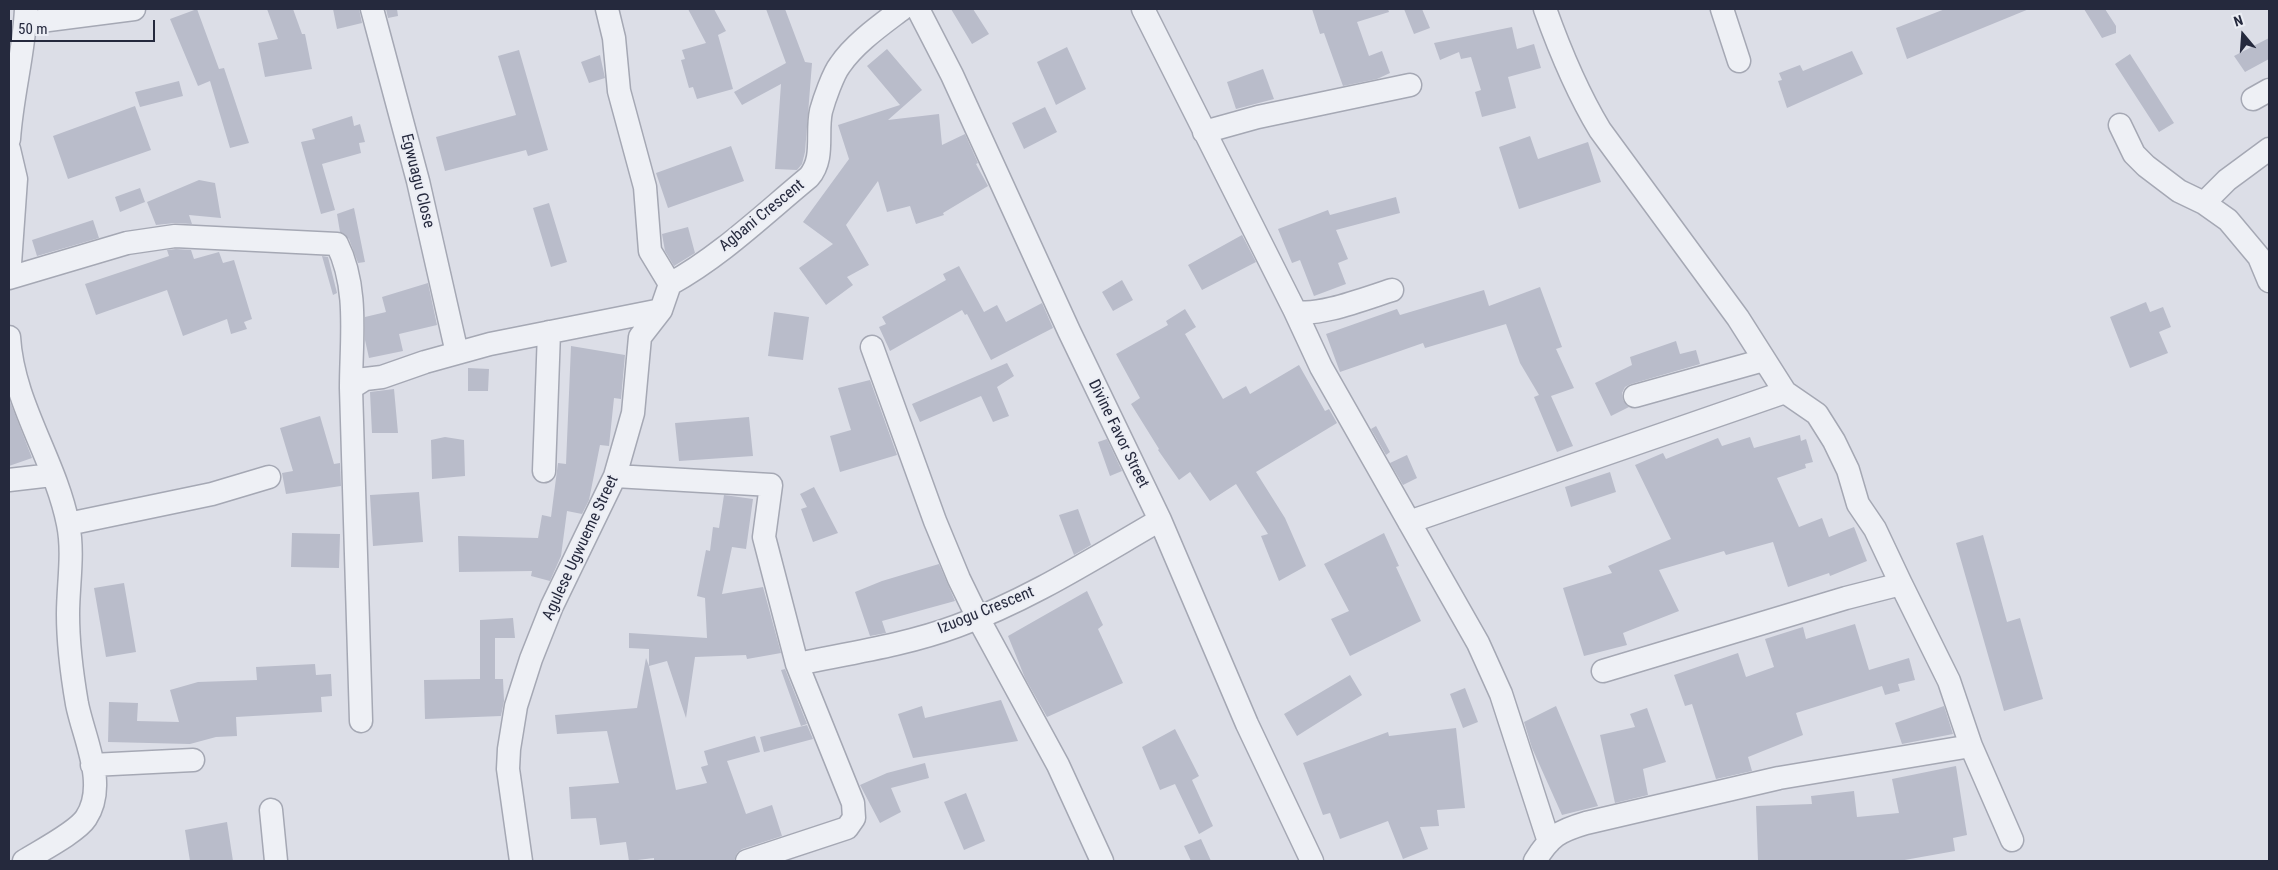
<!DOCTYPE html>
<style>
body{margin:0}
#map{position:relative;width:2278px;height:870px;overflow:hidden;background:#dcdee7;font-family:"Roboto Condensed",sans-serif}
canvas{display:block}
.frame{position:absolute;inset:0;border:10px solid #25293d;pointer-events:none}
.north{position:absolute;left:2218px;top:10px;width:50px;height:50px;-webkit-text-stroke:4px #ebedf4;paint-order:stroke;rotate:342deg;font-size:14px;font-weight:700;line-height:20px;text-align:center;color:#25293d}
.north::after{content:'';display:block;margin:auto;width:18px;height:22px;background:#25293d;clip-path:polygon(50% 0,100% 100%,50% 72%,0 100%)}
.scale{position:absolute;left:10px;top:20px;width:145px;height:22px;box-sizing:border-box;border:2px solid #25293d;border-top:0;padding-left:6px;font-size:15px;line-height:18px;white-space:nowrap;color:#25293d;-webkit-text-stroke:4px #ebedf4;paint-order:stroke}
</style>
<div id="map">
<canvas width="2278" height="870"></canvas>
<div class="frame"></div>
<div class="north">N</div>
<div class="scale">50 m</div>
</div>
<script>
const ctx = document.querySelector('canvas').getContext('2d');
ctx.lineJoin = 'round';
function paint(path, color) { ctx.fillStyle = color; ctx.fill(path, 'evenodd'); }
function stroke(path, color, width, dash) { ctx.strokeStyle = color; ctx.lineWidth = width; ctx.lineCap = dash ? 'butt' : 'round'; ctx.setLineDash(dash || []); ctx.stroke(path); }
function drawText(font, color, halo, rows, align = 'center') {
  ctx.font = font + ' "Roboto Condensed",sans-serif'; ctx.lineWidth = 4; ctx.setLineDash([]); ctx.textBaseline = 'middle'; ctx.strokeStyle = halo; ctx.fillStyle = color; for (const [text, x, y, turn = 0] of rows) {
    ctx.save(); ctx.translate(x, y); ctx.rotate((+turn || 0) * Math.PI / 180); ctx.textAlign = isNaN(turn) ? turn : align; if (halo) ctx.strokeText(text, 0, 0); ctx.fillText(text, 0, 0); ctx.restore();
  }
}
const building = new Path2D(`
 M197,9L219,69L224,68L249,143L230,148L210,81L198,86L170,19Z
 M267,9H293L302,34H305L312,69L265,77L258,43L278,39Z
 M333,9H359L362,23L337,29Z
 M386,9H397L398,16L388,18Z
 M688,9H714L726,31L718,35L733,89L697,99L693,87L689,88L681,60L685,59L682,50L706,43Z
 M766,9H785L805,62L812,63L805,152L802,164L797,170L775,169L781,84L742,105L734,92L786,63Z
 M951,9H973L989,34L972,44Z
 M1312,9H1388L1389,12L1357,22L1369,56L1382,51L1390,73L1377,79L1343,86L1324,33L1320,34Z
 M1404,9H1422L1430,28L1414,34Z
 M1945,9H2029L1907,59L1896,28Z
 M2084,9H2105L2116,26V33L2102,38Z
 M1512,27L1517,49L1534,44L1541,68L1508,77L1516,108L1482,117L1475,92L1481,90L1471,57L1461,59L1459,52L1440,60L1434,43Z
 M2269,38V59L2245,72L2234,56Z
 M1067,47L1086,89L1056,105L1037,62Z
 M887,49L922,90L888,120L939,114L942,145L965,134L978,163L976,164L988,186L943,213L944,215L916,224L910,206L887,212L878,181L846,225L869,265L847,277L853,285L826,305L799,268L833,244L803,222L849,159L838,125L900,105L867,66Z
 M519,50L548,150L528,156L526,150L445,171L436,137L516,115L498,56Z
 M1852,51L1863,74L1787,108L1778,81L1782,80L1779,73L1800,65L1803,71Z
 M2130,54L2174,123L2159,132L2115,64Z
 M600,55L605,78L589,83L581,62Z
 M1263,69L1274,99L1236,109L1227,82Z
 M179,81L183,96L140,107L135,92Z
 M135,106L151,150L68,179L53,136Z
 M1045,107L1057,132L1024,149L1012,123Z
 M352,116L354,126L360,124L365,142L359,143L361,153L322,164L335,210L321,214L301,142L315,139L312,129Z
 M1530,136L1538,159L1588,142L1601,182L1519,209L1499,147Z
 M731,146L744,181L668,208L656,173Z
 M199,180L215,183L221,218L189,215L192,224L175,223L156,225L147,202Z
 M140,188L145,202L120,212L115,197Z
 M1396,197L1400,213L1336,230L1348,259L1338,263L1346,284L1314,296L1300,260L1292,263L1278,229L1328,210L1330,215Z
 M549,203L567,262L551,267L533,208Z
 M354,208L365,262L358,263L349,239L340,232L337,214Z
 M93,220L99,238L37,256L32,240Z
 M688,227L695,253L674,266L665,251L662,234Z
 M1242,235L1256,262L1202,290L1188,265Z
 M176,249L191,250L194,259L219,252L223,263L234,260L252,319L244,322L247,329L231,334L227,319L183,336L167,290L96,315L85,284L169,256L167,250Z
 M322,256L328,257L337,293L333,295Z
 M959,266L984,312L997,305L1006,322L1042,303L1053,328L991,360L967,314L965,315L962,310L890,351L879,327L886,324L882,317L946,280L943,274Z
 M1122,280L1133,300L1113,311L1102,292Z
 M428,283L437,325L399,334L403,351L369,358L365,340V317L386,312L382,297Z
 M1540,287L1562,347L1556,349L1574,388L1551,396L1573,446L1557,452L1534,397L1539,395L1520,363L1506,324L1425,348L1423,343L1340,372L1326,334L1397,309L1400,315L1484,290L1489,306Z
 M2146,302L2150,312L2163,307L2171,327L2159,332L2168,353L2130,368L2110,317Z
 M1185,309L1196,327L1185,334L1223,399L1246,386L1250,394L1299,365L1325,411L1329,409L1337,423L1256,472L1285,518L1306,566L1279,581L1261,536L1268,534L1236,484L1210,501L1190,472L1179,480L1158,450L1159,449L1131,404L1140,398L1116,354L1168,325L1166,321Z
 M774,312L809,317L803,360L768,356Z
 M1676,341L1680,354L1696,350L1700,364L1631,384L1625,387L1622,393L1623,400L1629,407L1611,416L1595,383L1632,365L1630,357Z
 M571,346L625,355L621,399L614,398L609,446L600,445L589,500L582,514L567,511L561,556L550,581L531,576L532,571L459,572L458,536L538,538L542,515L551,517L558,463L566,464Z
 M1007,363L1014,376L997,387L1009,416L993,422L981,396L920,422L912,404Z
 M468,368L489,369L488,391H468Z
 M870,380L897,455L840,472L830,436L851,430L838,388Z
 M394,389L398,433H372L370,392Z
 M9,399L32,458L9,466Z
 M320,416L334,464L340,463L341,486L286,494L282,473L293,471L280,428Z
 M749,417L753,456L679,461L675,423Z
 M1376,426L1390,452L1386,455L1371,429Z
 M1800,435L1801,441L1806,439L1813,462L1805,464L1806,468L1777,478L1799,527L1822,518L1829,537L1854,527L1867,561L1830,576L1829,573L1788,587L1773,542L1726,555L1724,551L1659,570L1679,611L1623,633L1627,645L1584,656L1563,588L1612,573L1608,566L1671,539L1635,465L1663,453L1666,459L1718,438L1722,446L1750,437L1754,448Z
 M445,437L464,440L465,476L432,479L431,440Z
 M1107,439L1122,471L1110,476L1098,442Z
 M1407,455L1417,478L1403,485L1390,463Z
 M1610,472L1616,492L1571,507L1565,487Z
 M814,487L838,533L813,542L801,509L807,507L800,494Z
 M419,492L423,542L373,546L370,495Z
 M724,495L753,499L746,549L732,547L722,594L763,587L781,653L747,659L746,655L695,657L686,718L667,661L649,666L676,790L707,783L701,767L708,765L704,751L755,736L760,752L727,761L746,814L772,805L782,836L742,849L737,853L734,861H654V858L629,861L626,842L600,845L596,818L571,819L569,787L619,783L607,731L557,734L555,715L637,708L646,658L649,666V649L629,648V633L707,638L705,598L697,596L706,550L710,551L713,527L719,528Z
 M1078,509L1091,545L1074,555L1059,515Z
 M292,533L340,534L339,568L291,567Z
 M1384,533L1399,566L1396,567L1421,621L1350,656L1331,619L1349,611L1324,564Z
 M1983,535L2007,622L2020,618L2043,699L2004,711L1956,543Z
 M939,564L955,601L882,621L886,633L870,636L855,592L882,581Z
 M124,583L136,652L106,657L94,588Z
 M1087,591L1103,625L1098,629L1123,683L1047,717L1025,678L1008,636Z
 M513,618L515,638H495V679H503L504,701L501,716L425,719L424,680L480,679V620Z
 M1855,624L1869,670L1909,658L1915,680L1898,684L1900,691L1885,695L1882,686L1796,713L1803,735L1748,757L1752,771L1716,779L1692,704L1685,706L1674,675L1738,653L1746,677L1774,667L1765,639L1803,627L1806,639Z
 M315,664L316,675L331,674L332,696L321,697L322,712L236,717L237,736L216,737L190,744L108,742L109,702L138,703L137,721L179,722L170,690L198,682L257,680L256,667Z
 M785,669L807,724L801,726L781,670Z
 M1350,675L1362,695L1297,736L1284,714Z
 M1465,688L1478,722L1463,728L1450,694Z
 M1001,700L1018,741L913,758L898,714L922,706L925,718Z
 M1556,706L1598,806L1562,815L1532,748L1524,722Z
 M1944,706L1953,734L1902,744L1895,723Z
 M1647,708L1666,762L1643,769L1648,795L1615,803L1600,735L1635,727L1630,714Z
 M807,725L813,739L764,752L760,737Z
 M1456,728L1465,808L1437,810L1439,826L1420,827L1428,849L1403,859L1388,821L1340,839L1330,813L1323,815L1303,763L1388,732L1389,736Z
 M1175,729L1199,776L1192,780L1213,826L1199,834L1175,784L1160,790L1142,747Z
 M925,763L929,778L891,788L901,812L880,823L860,785L887,773Z
 M1956,766L1967,835L1953,838L1955,851L1899,861H1758L1756,806L1812,804L1811,796L1854,791L1857,817L1899,813L1892,779Z
 M966,793L985,841L964,850L944,802Z
 M227,822L233,861H190L185,830Z
 M1201,839L1211,861H1191L1184,846Z`);
const minor = new Path2D(`
 M372,9L418,181L457,353
 M918,9L952,75L1069,331L1160,520L1247,724L1312,861
 M1143,9L1295,311C1316,318 1369,297 1392,290
 M1545,9C1560,51 1577,92 1600,130L1738,318L1785,392L1817,414L1834,441L1848,470L1858,504L1875,529L1901,584L1846,598L1603,671
 M1722,9L1739,61
 M25,23L134,9
 M2253,99L2269,90
 M2120,125L2134,154L2146,166L2179,191L2204,203L2228,220L2259,257L2269,281
 M1204,132L1258,117L1410,85
 M9,139C12,95 24,53 26,9
 M9,149L16,179L9,278L127,243L175,236L337,244C359,288 351,340 351,388
 M2204,203L2227,180L2269,149
 M670,284C721,256 764,214 809,177C825,158 816,134 821,111C824,100 833,74 840,65C855,43 881,25 902,9
 M1295,311L1321,367L1478,643L1501,694L1549,842
 M9,337C13,404 55,459 68,524C74,553 68,585 68,614C68,644 72,675 77,704C84,739 108,785 86,818C77,832 40,851 24,861
 M872,347L935,521L959,579L978,618L1058,765L1102,861
 M1635,396L1764,360
 M544,471L549,332
 M615,476L771,485L764,537L797,664L853,803L854,818L847,828L747,861
 M9,480L52,475
 M1409,522L1785,392
 M68,524L212,494L269,477
 M1901,584L1949,681L1971,746L2012,840
 M797,664C850,653 906,645 957,626C1029,600 1094,558 1160,520
 M361,721L351,388L365,379L382,377L425,362L490,344L661,310
 M92,765L193,760
 M271,810L276,861
 M521,861L508,769L509,749L516,706L531,659L552,606L615,476L633,413L640,337L661,310L670,284L650,251L645,187L619,91L614,38L607,9
 M1535,861C1550,836 1559,831 1586,823L1779,778L1971,746`);
const streetNames = [
 ["Egwuagu Close",417,181,76],
 ["Agbani Crescent",762,216,-39],
 ["Divine Favor Street",1118,434,64],
 ["Agulese Ugwueme Street",581,548,-65],
 ["Izuogu Crescent",986,611,-22]
];
paint(building, '#b9bcca');
stroke(minor, '#a5a8b4', 25);
stroke(minor, '#eef0f5', 22);
drawText('16px', '#25293d', '#ebedf4', streetNames);
</script>
